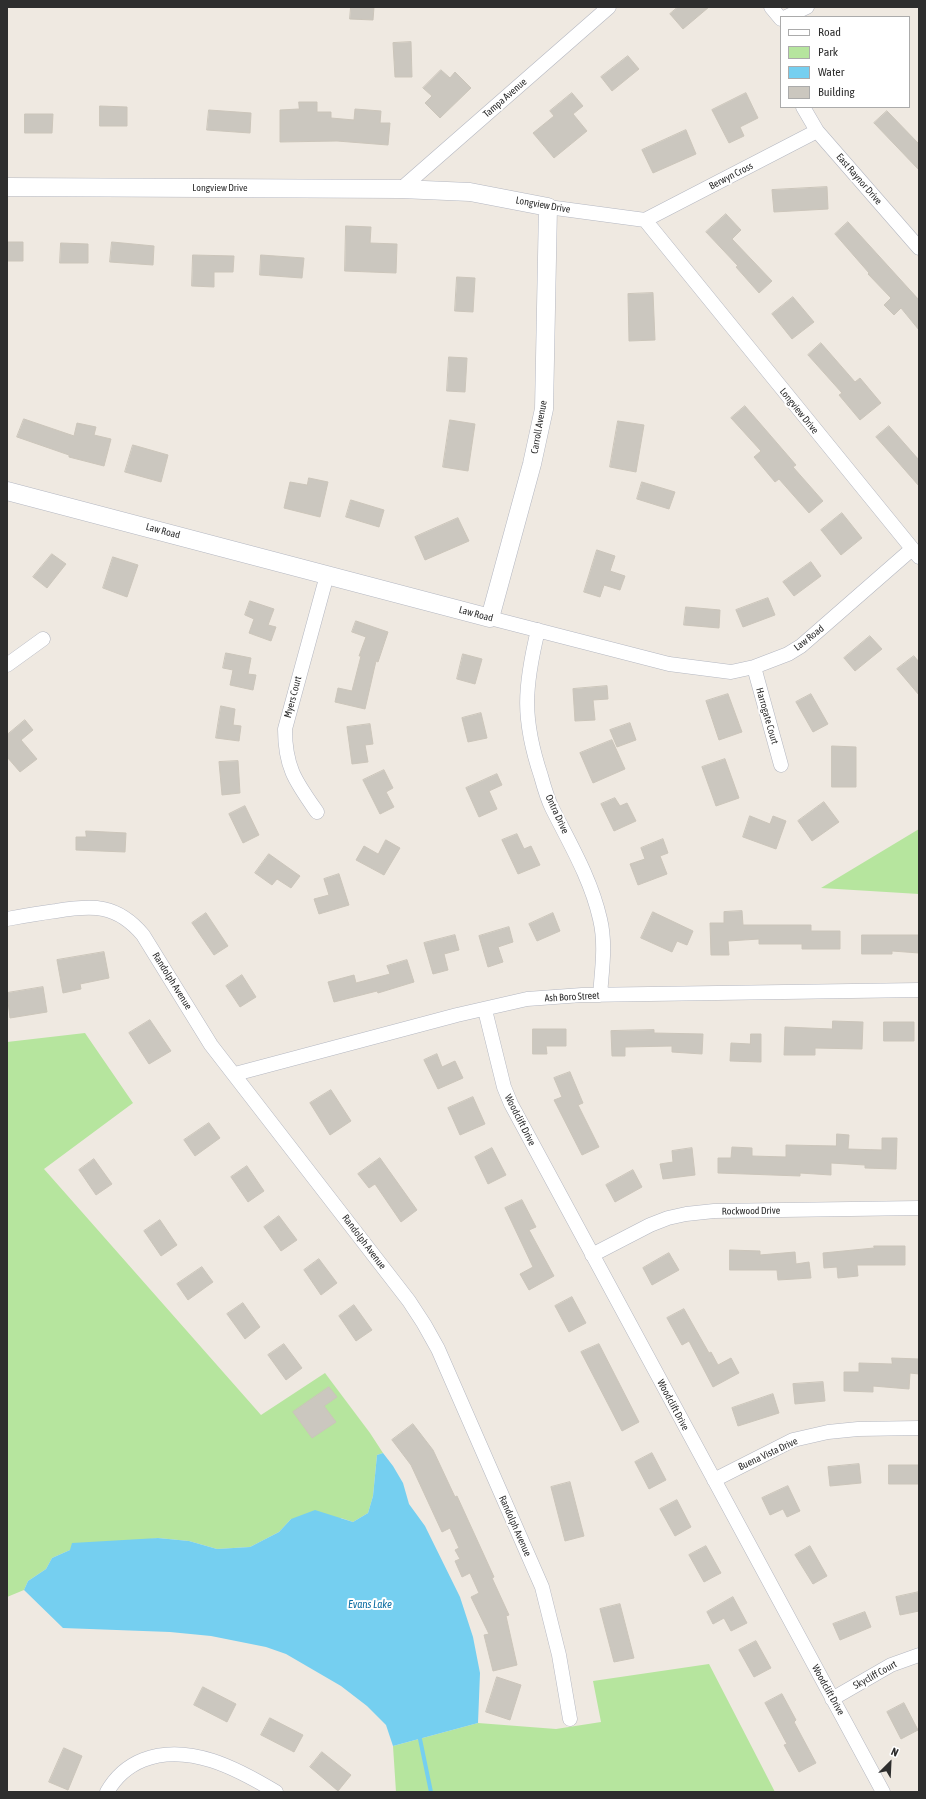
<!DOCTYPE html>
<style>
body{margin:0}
#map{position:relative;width:926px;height:1799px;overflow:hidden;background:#efe9e1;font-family:"Asap Condensed",sans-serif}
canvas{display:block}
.frame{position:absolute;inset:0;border:8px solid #2e2e2e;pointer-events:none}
.legend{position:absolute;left:780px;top:16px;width:130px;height:92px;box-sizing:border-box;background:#fff;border:1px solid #ababab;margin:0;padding:5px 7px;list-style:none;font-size:12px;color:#2e2e2e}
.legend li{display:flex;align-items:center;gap:8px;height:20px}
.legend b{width:20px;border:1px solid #ababab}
.north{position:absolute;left:870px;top:1743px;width:40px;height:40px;-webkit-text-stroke:3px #fff;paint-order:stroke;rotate:24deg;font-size:11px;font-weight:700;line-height:16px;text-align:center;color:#2e2e2e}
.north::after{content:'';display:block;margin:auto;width:14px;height:18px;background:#2e2e2e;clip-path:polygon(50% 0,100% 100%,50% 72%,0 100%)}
</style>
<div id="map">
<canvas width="926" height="1799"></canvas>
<div class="frame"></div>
<ul class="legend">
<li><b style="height:5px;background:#fff"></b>Road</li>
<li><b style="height:11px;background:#b6e59e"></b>Park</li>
<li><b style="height:11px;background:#75cff0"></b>Water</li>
<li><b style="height:11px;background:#cbc7bf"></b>Building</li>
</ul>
<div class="north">N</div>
</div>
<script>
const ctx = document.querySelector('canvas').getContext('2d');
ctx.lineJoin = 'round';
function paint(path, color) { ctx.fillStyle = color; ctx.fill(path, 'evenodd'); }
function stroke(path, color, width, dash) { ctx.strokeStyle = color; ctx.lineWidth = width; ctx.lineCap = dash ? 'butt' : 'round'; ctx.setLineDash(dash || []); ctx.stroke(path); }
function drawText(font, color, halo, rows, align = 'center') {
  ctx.font = font + ' "Asap Condensed",sans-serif'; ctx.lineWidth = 4; ctx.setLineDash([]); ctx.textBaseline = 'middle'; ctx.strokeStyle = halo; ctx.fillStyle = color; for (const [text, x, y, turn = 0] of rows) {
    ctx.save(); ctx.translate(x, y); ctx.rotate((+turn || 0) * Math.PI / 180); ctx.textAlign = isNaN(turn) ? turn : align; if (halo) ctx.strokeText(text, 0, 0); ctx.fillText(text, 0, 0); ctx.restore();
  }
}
const green = new Path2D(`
 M919,829V894L821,888Z
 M85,1033L133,1103L44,1169L261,1415L325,1373L370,1433L383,1453L377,1455L373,1496L368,1513L353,1522L341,1518L291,1519L279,1532L250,1547L217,1549L189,1541L158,1538L70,1550L52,1558L46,1569L28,1581L24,1590L7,1597V1042Z
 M709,1664L775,1792H396L393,1746L478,1723L556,1729L601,1722L593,1681Z`);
const water = new Path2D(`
 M383,1453L393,1466L403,1483L409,1504L425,1526L460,1597L473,1637L480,1673L478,1723L393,1746L386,1725L367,1706L341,1686L286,1654L266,1647L211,1636L170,1632L63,1628L24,1590L28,1581L46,1569L52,1558L70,1550L72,1543L158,1538L189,1541L217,1549L250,1547L279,1532L291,1519L315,1510L353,1522L368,1513L373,1496L377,1455Z`);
const stream = new Path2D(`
 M420,1739L431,1792`);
const building = new Path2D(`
 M351,7H374L373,20L350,19Z
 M678,7H709L683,29L670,14Z
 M411,42L412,77H395L393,43Z
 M628,56L639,69L612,91L601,77Z
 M441,70L450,78L455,72L471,88L440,118L425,103L432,96L423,88Z
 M572,93L583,106L573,114L587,131L554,158L533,133L554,116L550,111Z
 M746,93L758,118L740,127L744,136L729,143L712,110Z
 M299,102H317V112H331V118L354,120L355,109L381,111L380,123H390L388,145L337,141L280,142V110L299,109Z
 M100,106L127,107V126H100Z
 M209,110L251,113L250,133L207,130Z
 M887,111L919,144V170L874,123Z
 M25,114H53L52,133H25Z
 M686,130L696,154L653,173L642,150Z
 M827,187L828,209L774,212L772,190Z
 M726,214L741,230L732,239L772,281L759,293L736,267L738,266L706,232Z
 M848,222L919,300V330L901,308L894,315L884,305L891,298L868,274L869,273L835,234Z
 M346,226L371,227L370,243L397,244L396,273L345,271Z
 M7,242H23V261H7Z
 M112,242L154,246L153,265L110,262Z
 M61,243L88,244V263H60Z
 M193,255L234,256L233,272H214V287L192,286Z
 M261,255L304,258L302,278L260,275Z
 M457,277L475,278L473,312L455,311Z
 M653,293L655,340L629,341L628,294Z
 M793,297L814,322L792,339L772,314Z
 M821,343L855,382L860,378L881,403L860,420L839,395L842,393L808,355Z
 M449,357L467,358L465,392L447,391Z
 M745,406L796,465L793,467L823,501L809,513L779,479L775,482L754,457L761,451L731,418Z
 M24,419L74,436L77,423L96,427L94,435L111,439L104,466L69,457V455L17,437Z
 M450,420L475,424L468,471L443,467Z
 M618,421L644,425L636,472L610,467Z
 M889,426L919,460V486L876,437Z
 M133,445L168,455L161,482L125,472Z
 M309,478L328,482L320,517L284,508L290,482L307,485Z
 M642,482L675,492L669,509L637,499Z
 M351,500L384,510L379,527L346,517Z
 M842,513L862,538L841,555L821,530Z
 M458,518L469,541L425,560L415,537Z
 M597,550L615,556L610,571L625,576L620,590L604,585L600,597L584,592Z
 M52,554L66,564L47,588L33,577Z
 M113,557L138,565L127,597L103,588Z
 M811,562L821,576L794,596L783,582Z
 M768,598L775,615L743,627L736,610Z
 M250,601L274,609L268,625L276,627L271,641L249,633L254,619L245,615Z
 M686,607L720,610L719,628L684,625Z
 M356,621L388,632L378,662L376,661L365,709L335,702L338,688L352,691L361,656H359L366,637L352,632Z
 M870,636L882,649L855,671L844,658Z
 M226,653L251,658L248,674L256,675L253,690L230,685L233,670L223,668Z
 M463,654L482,659L475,684L457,679Z
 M914,656L919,662V695L897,669Z
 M607,686L608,699L593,700L595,720L575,721L573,689Z
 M728,694L742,732L719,740L706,701Z
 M811,694L828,724L813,732L796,702Z
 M221,706L235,709L233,725L241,726L239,741L216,738Z
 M481,713L487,738L468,742L462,718Z
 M25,720L33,730L21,740L37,759L20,772L7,757V735Z
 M630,723L636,740L617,747L610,730Z
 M370,724L373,744L365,745L368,762L352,764L347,727Z
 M612,740L625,769L593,783L580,753Z
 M832,746L856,747V787H832Z
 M725,759L739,798L716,806L702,767Z
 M238,761L240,793L222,795L219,762Z
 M384,770L393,788L386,792L394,807L380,814L363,780Z
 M497,774L502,785L489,791L497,809L479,817L466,788Z
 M615,798L620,806L627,803L636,821L614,831L601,804Z
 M824,802L839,822L812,841L798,821Z
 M245,806L259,835L243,843L229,814Z
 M750,816L770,824L773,816L786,821L776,849L743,837Z
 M86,831L126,833L125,852L76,850V837H86Z
 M517,834L524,849L531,846L540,865L518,874L502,840Z
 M663,839L668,853L660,856L667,874L638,885L630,864L645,859L641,848Z
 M386,840L400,848L384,875L356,860L364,846L378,854Z
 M269,854L300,876L291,888L277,879L272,885L255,873Z
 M339,874L349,905L319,914L314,899L329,895L324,879Z
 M742,911L743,925H811V931H840V949H802V944H759V939L728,941L729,955H711L710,923H724V912Z
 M653,912L693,931L687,945L677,941L672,952L641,938Z
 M206,913L228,946L214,955L192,923Z
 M553,913L560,931L537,941L529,924Z
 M509,927L513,942L498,947L503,962L488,967L479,936Z
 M455,935L459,950L444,954L448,970L433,974L424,943Z
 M862,935H919V953L892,951V954H862Z
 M104,952L109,978L80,984L81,989L63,993L57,960Z
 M407,960L414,982L378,993L377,991L334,1002L328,982L354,975L356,983L390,974L387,966Z
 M242,975L256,997L240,1007L226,986Z
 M43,987L47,1012L10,1018L7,993Z
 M150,1020L171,1051L149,1064L129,1033Z
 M833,1021L863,1022L862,1049L815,1048V1055H784L785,1027L832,1029Z
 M884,1022H914V1041H884Z
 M533,1029H566V1046H546L547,1054H533Z
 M654,1030V1033L703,1034L702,1054L672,1052V1046L625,1047V1056H612L611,1031Z
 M751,1034H761V1062L730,1061L731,1043L750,1044Z
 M437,1054L442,1067L455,1061L463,1078L438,1089L424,1060Z
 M570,1072L583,1103L578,1105L599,1147L582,1155L554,1100L562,1097L554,1078Z
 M331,1090L351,1121L330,1135L310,1103Z
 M473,1097L485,1124L460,1135L448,1108Z
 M209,1123L220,1138L195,1156L184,1140Z
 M837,1134L849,1135L848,1149L882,1150V1138H897L896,1169L865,1168V1165L831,1163V1175L800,1173V1176L718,1173V1158H731L732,1147L752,1148V1156L786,1157V1145L836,1146Z
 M492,1148L506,1175L488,1184L475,1157Z
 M692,1148L695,1175L663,1179L660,1164L673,1162L672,1151Z
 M380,1158L417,1210L401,1222L375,1184L369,1188L358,1174Z
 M94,1159L112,1184L96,1195L79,1170Z
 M247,1166L264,1191L248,1202L231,1177Z
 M633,1170L642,1187L615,1202L606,1185Z
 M522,1200L536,1227L529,1230L554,1276L529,1290L520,1274L533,1267L505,1208Z
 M279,1216L297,1240L281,1251L264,1227Z
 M160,1220L177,1245L161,1256L144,1231Z
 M874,1246H905V1265H857L858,1276L838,1278L837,1267L824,1268L823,1253L874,1248Z
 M730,1250L760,1251V1255L795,1252L796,1264L809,1262L811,1278L778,1280L777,1270H730Z
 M669,1253L679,1270L652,1285L643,1268Z
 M319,1259L337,1283L321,1295L304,1270Z
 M202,1267L213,1282L188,1300L177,1284Z
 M572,1297L586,1323L569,1332L555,1306Z
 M243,1303L260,1327L245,1339L227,1314Z
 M354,1305L372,1330L356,1341L339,1316Z
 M684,1309L709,1353L711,1352L718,1365L731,1358L739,1373L713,1387L689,1341L682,1345L667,1318Z
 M284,1344L302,1368L286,1380L268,1355Z
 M599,1344L639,1422L622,1431L581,1352Z
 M892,1358L919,1359V1374L910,1373L909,1389L873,1386V1392L844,1391V1372H859V1363L892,1364Z
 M823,1382L825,1401L795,1404L793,1384Z
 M329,1387L337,1397L324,1406L336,1422L312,1438L293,1412Z
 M773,1394L779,1413L738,1426L732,1408Z
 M413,1424L433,1450L455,1497L457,1496L494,1577L492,1578L509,1615L506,1616L517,1665L493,1671L484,1635L489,1634L471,1597L479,1593L470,1573L462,1577L455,1561L460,1559L455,1550L459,1548L450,1528L442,1532L411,1465L392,1440Z
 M652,1453L666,1480L649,1489L635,1462Z
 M859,1464L861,1483L830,1486L828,1467Z
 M889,1465H919V1484H889Z
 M570,1482L584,1536L565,1541L551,1487Z
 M788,1486L800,1511L787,1517L783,1509L770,1515L762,1498Z
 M677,1500L691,1527L675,1536L660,1509Z
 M706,1546L721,1573L704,1582L689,1555Z
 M810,1546L827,1576L813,1584L795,1555Z
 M919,1592V1611L900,1615L896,1597Z
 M733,1597L747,1623L731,1631L724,1618L713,1624L707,1612Z
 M620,1604L634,1658L614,1662L600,1609Z
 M865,1612L871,1627L840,1640L833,1624Z
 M756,1641L771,1668L754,1677L739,1650Z
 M497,1677L521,1685L510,1720L486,1712Z
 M203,1687L236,1704L227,1722L194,1705Z
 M782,1694L796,1720L794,1722L816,1763L799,1772L784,1745L787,1744L765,1703Z
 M904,1703L918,1730L901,1739L887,1712Z
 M270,1718L303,1735L294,1752L261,1735Z
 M64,1748L82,1756L68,1790L49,1782Z
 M322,1752L351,1775L338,1791L310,1767Z`);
const minor = new Path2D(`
 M771,7L781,19
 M786,17L807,7
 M803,107L817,131L919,248
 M401,189L609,7
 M548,207L645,220L919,557
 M645,220L817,131
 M490,618L669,664L731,672L754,667L788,654L801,646L912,549
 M538,630C524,688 522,719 541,776C544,787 547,798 552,808C570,844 591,879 600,919C606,944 602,969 600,995
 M7,665L43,639
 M754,667L781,765
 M317,812C296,782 285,768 285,729L327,575
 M7,919C23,916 40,913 56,911C93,905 117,904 143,935L211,1045L409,1301L424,1324L438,1349L542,1587L559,1655L570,1719
 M485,1010L504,1087L511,1104L883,1792
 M235,1074L457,1015L527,999L582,995L919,990
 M592,1255L650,1225L668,1218L686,1214L714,1211L919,1208
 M714,1480L793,1440L828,1432L858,1429L919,1428
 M832,1699L891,1665L919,1655
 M107,1792C115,1778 128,1766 143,1760C188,1742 238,1769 276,1792`);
const tertiary = new Path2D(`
 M7,187L401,189L470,192L548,207L544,409L532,464L490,618L7,491`);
const streetNames = [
 ["Tampa Avenue",505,98,-41],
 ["Berwyn Cross",731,176,-27],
 ["East Raynor Drive",859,179,49],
 ["Longview Drive",220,188],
 ["Longview Drive",543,205,10],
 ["Longview Drive",799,411,51],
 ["Carroll Avenue",539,427,-80],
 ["Law Road",163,531,15],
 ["Law Road",476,614,15],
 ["Law Road",809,638,-38],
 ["Myers Court",293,697,-75],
 ["Harrogate Court",767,716,74],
 ["Ontra Drive",557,814,65],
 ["Randolph Avenue",172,981,58],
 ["Ash Boro Street",572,997,-3],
 ["Woodclift Drive",520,1120,63],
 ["Rockwood Drive",751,1211,-1],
 ["Randolph Avenue",364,1242,53],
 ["Woodclift Drive",673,1405,62],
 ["Buena Vista Drive",768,1454,-25],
 ["Randolph Avenue",515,1526,66],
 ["Skycliff Court",875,1675,-29],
 ["Woodclift Drive",828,1690,61]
];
const waterNames = [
 ["Evans Lake",370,1605]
];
paint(green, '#b6e59e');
paint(water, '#75cff0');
stroke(stream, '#75cff0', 4);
paint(building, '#cbc7bf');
stroke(building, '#cbc5ba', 1);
stroke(minor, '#b4b7c1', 15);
stroke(tertiary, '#b4b7c1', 19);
stroke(minor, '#fff', 14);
stroke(tertiary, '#fff', 18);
drawText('10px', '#2e2e2e', '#fff', streetNames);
drawText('italic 11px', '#0d6fa3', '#fff', waterNames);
</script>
